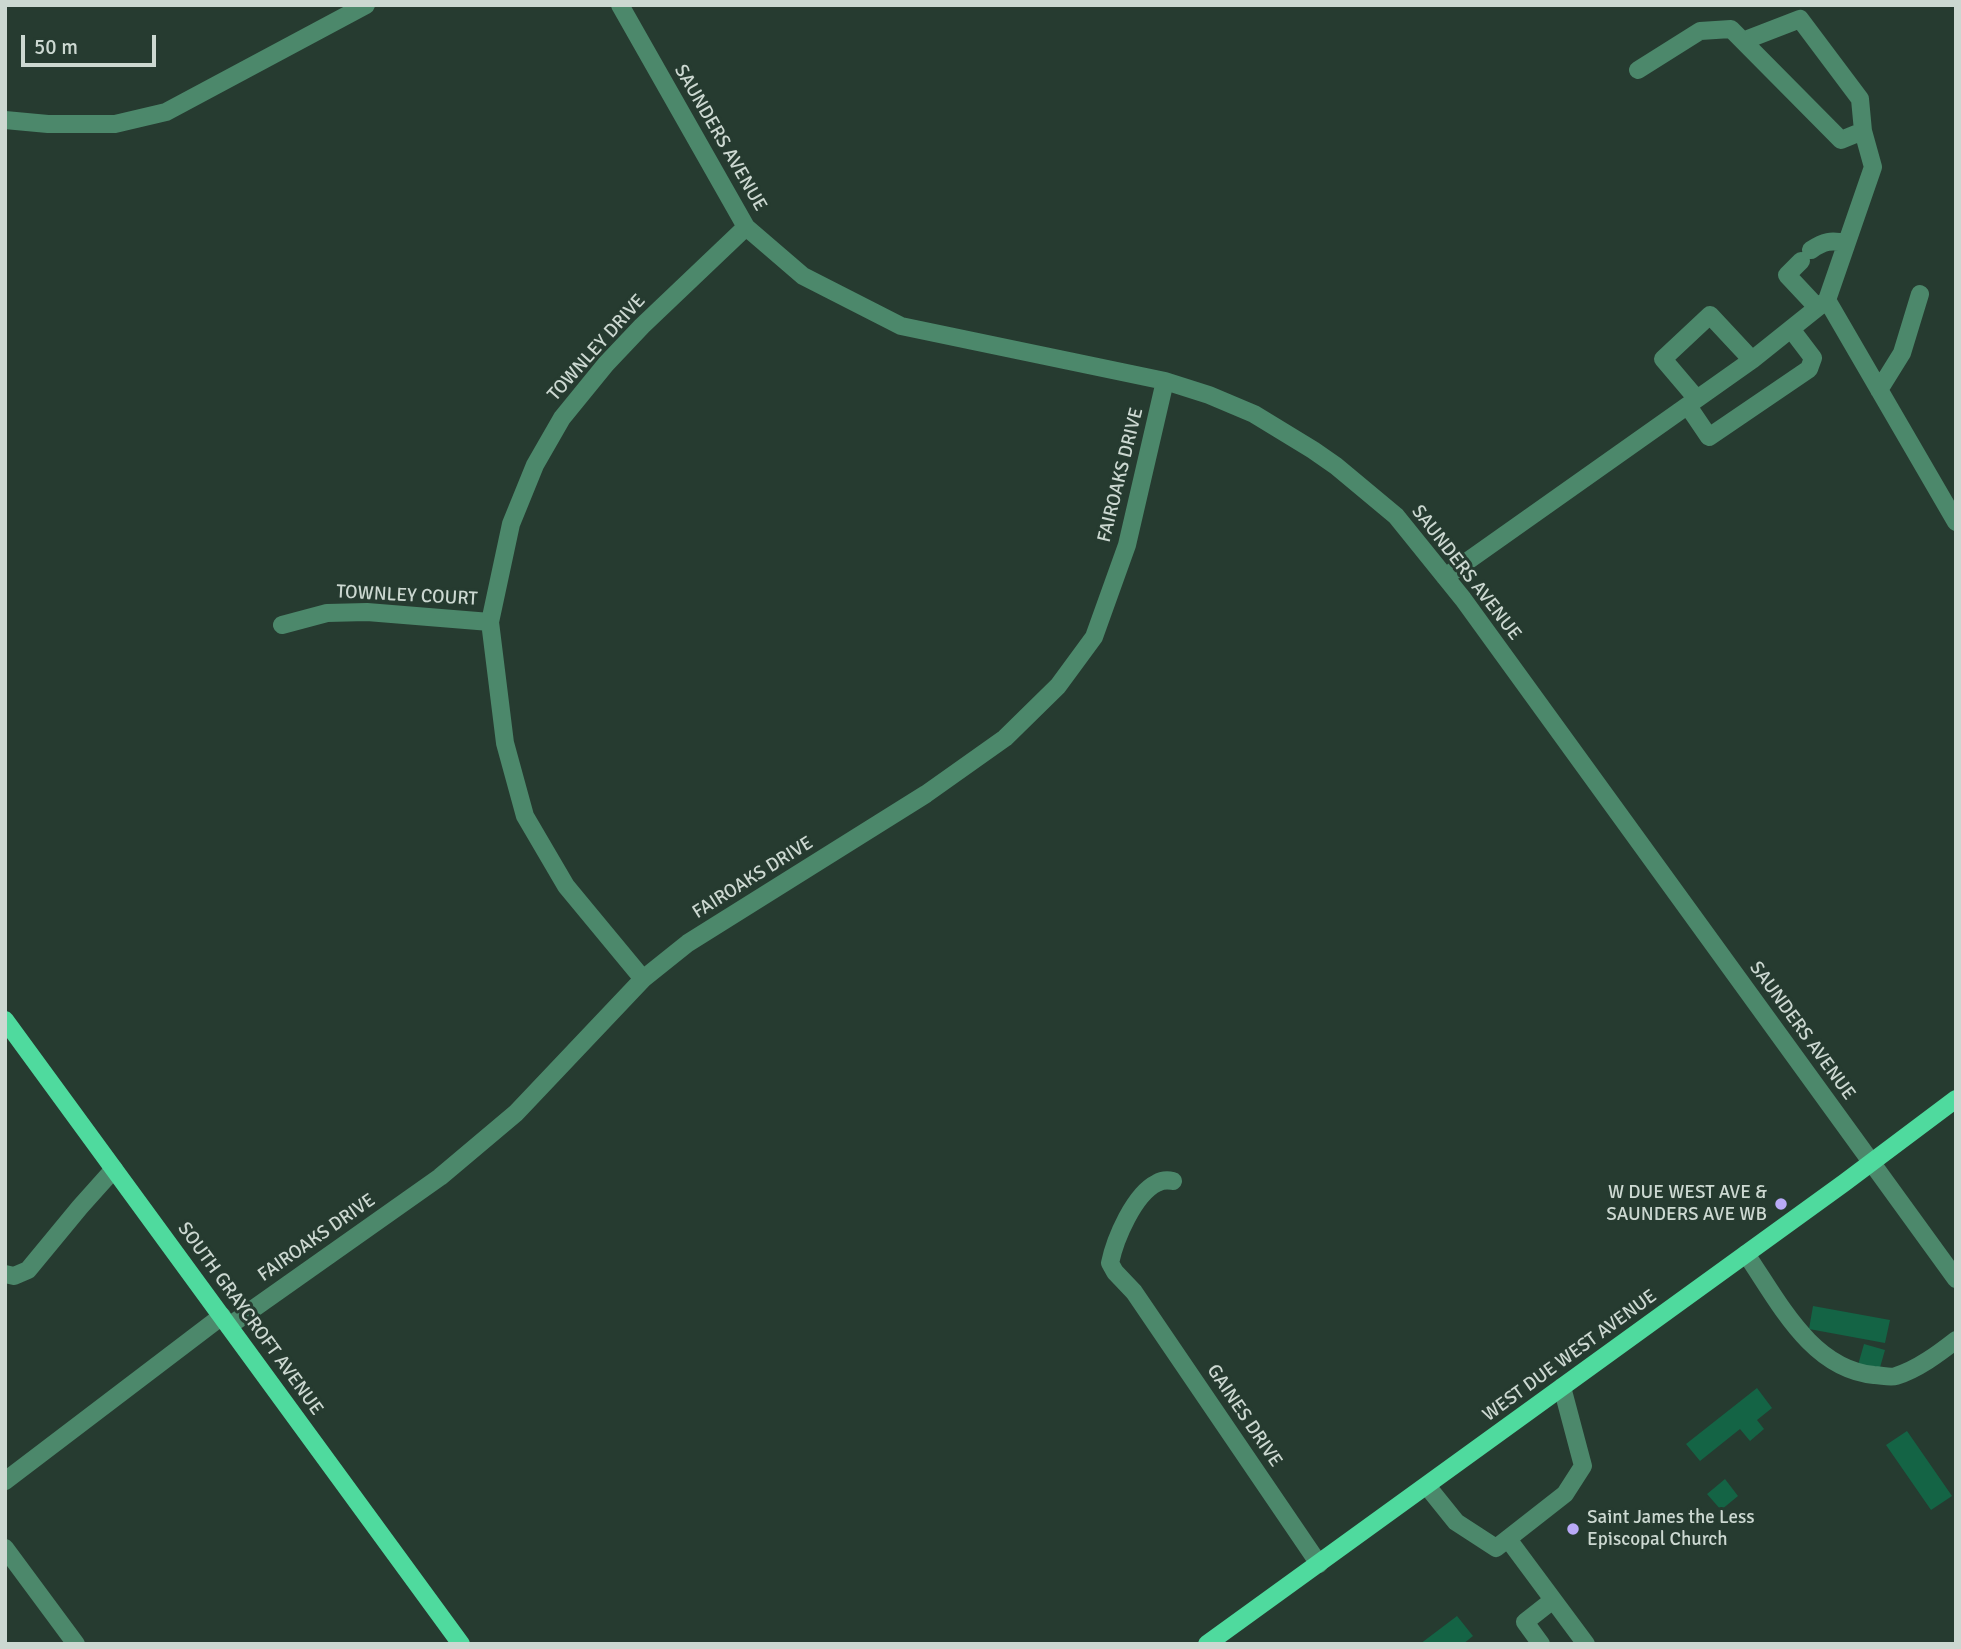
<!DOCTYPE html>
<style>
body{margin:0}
#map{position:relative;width:1961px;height:1649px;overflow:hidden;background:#263b30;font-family:Signika,sans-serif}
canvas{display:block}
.frame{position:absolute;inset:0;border:7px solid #ccd8d1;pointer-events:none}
.scale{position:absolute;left:21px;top:35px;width:135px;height:32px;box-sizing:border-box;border:4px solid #ccd8d1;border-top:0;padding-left:9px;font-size:21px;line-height:24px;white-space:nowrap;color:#ccd8d1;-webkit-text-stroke:5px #263b30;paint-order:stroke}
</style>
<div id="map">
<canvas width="1961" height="1649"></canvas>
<div class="frame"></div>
<div class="scale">50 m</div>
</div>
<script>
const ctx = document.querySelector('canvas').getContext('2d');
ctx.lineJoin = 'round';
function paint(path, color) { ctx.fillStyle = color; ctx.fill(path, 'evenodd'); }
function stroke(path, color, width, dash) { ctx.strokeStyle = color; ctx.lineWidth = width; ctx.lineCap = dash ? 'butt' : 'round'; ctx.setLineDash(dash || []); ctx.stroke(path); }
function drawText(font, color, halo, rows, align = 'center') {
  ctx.font = font + ' Signika,sans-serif'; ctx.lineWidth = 6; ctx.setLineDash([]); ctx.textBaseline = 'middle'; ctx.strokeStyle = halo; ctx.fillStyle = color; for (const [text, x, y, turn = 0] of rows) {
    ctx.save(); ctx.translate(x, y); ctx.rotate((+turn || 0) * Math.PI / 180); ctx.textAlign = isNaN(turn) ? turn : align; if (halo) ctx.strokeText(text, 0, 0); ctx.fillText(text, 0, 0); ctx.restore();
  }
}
const building = new Path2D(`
 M1813,1306L1890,1320L1885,1343L1809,1329Z
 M1864,1344L1885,1350L1879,1371L1858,1365Z
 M1757,1388L1772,1408L1757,1420L1764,1429L1750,1441L1740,1429L1700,1461L1686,1444Z
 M1907,1431L1952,1496L1931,1510L1886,1445Z
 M1725,1479L1738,1496L1721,1510L1707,1494Z
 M1457,1616L1473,1636L1463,1644H1420Z`);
const minor = new Path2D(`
 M620,5L746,227L803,276L901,326L1165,381L1209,395L1254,414L1313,450L1336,466L1396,516L1463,599L1956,1279
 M1743,41L1800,19L1860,99L1863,131
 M1638,70L1700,31L1731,29L1841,140L1863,131L1873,167L1827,300L1956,522
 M5,120L48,124H115L166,112L366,5
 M1811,250C1824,241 1831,240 1846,243
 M1801,261L1787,275L1817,307
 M1879,390L1902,353L1920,294
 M1697,399L1663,359L1710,315L1752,360
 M1688,406L1709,437L1809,369L1813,358L1791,329
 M1445,577L1752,360L1827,300
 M282,625L327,613L367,612L490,622
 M643,979L566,886L525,816L505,743L490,622L511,524L535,465L562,418L606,364L642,326L746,227
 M1173,1181C1168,1180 1162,1180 1157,1183C1134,1194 1115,1239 1110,1263L1115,1272L1134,1292L1319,1564
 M1746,1254C1779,1302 1811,1369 1874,1375C1881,1375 1890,1378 1896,1376C1918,1369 1938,1354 1956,1340
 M5,1274L14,1276L28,1270L80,1207L114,1169
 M229,1326L440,1177L516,1113L643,979L688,943L926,794L1005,738L1058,686L1094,637L1127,545L1165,381
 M5,1481L222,1316
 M1427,1486L1456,1522L1496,1548L1565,1494L1583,1466L1562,1387
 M1508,1539L1586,1644
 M5,1548L76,1644
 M1541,1644L1525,1622L1553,1600`);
const major = new Path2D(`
 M5,1020L461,1644
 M1207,1644L1844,1183L1956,1099`);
const markers = [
 [1781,1204,7,"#b9aaf7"],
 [1573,1529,7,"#b9aaf7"]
];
const streetNames = [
 ["SAUNDERS AVENUE",720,138,60],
 ["TOWNLEY DRIVE",597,348,-48],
 ["FAIROAKS DRIVE",1121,475,-76],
 ["SAUNDERS AVENUE",1466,573,52],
 ["TOWNLEY COURT",407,596,3],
 ["FAIROAKS DRIVE",753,878,-32],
 ["SAUNDERS AVENUE",1802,1031,54],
 ["FAIROAKS DRIVE",317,1238,-35],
 ["SOUTH GRAYCROFT AVENUE",250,1319,54],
 ["WEST DUE WEST AVENUE",1570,1356,-36],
 ["GAINES DRIVE",1244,1416,56]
];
const poiNames = [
 ["W DUE WEST AVE &",1767,1193],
 ["SAUNDERS AVE WB",1767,1215],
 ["Saint James the Less",1587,1518,"left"],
 ["Episcopal Church",1587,1540,"left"]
];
paint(building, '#146445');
stroke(minor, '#4c886b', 18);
stroke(major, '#4fda9e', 18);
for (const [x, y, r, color] of markers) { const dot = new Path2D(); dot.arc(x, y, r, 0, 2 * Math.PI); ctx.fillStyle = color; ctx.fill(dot); stroke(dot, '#263b30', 2.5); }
drawText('19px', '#ccd8d1', '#263b30', streetNames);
drawText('19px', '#ccd8d1', '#263b30', poiNames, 'right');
</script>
